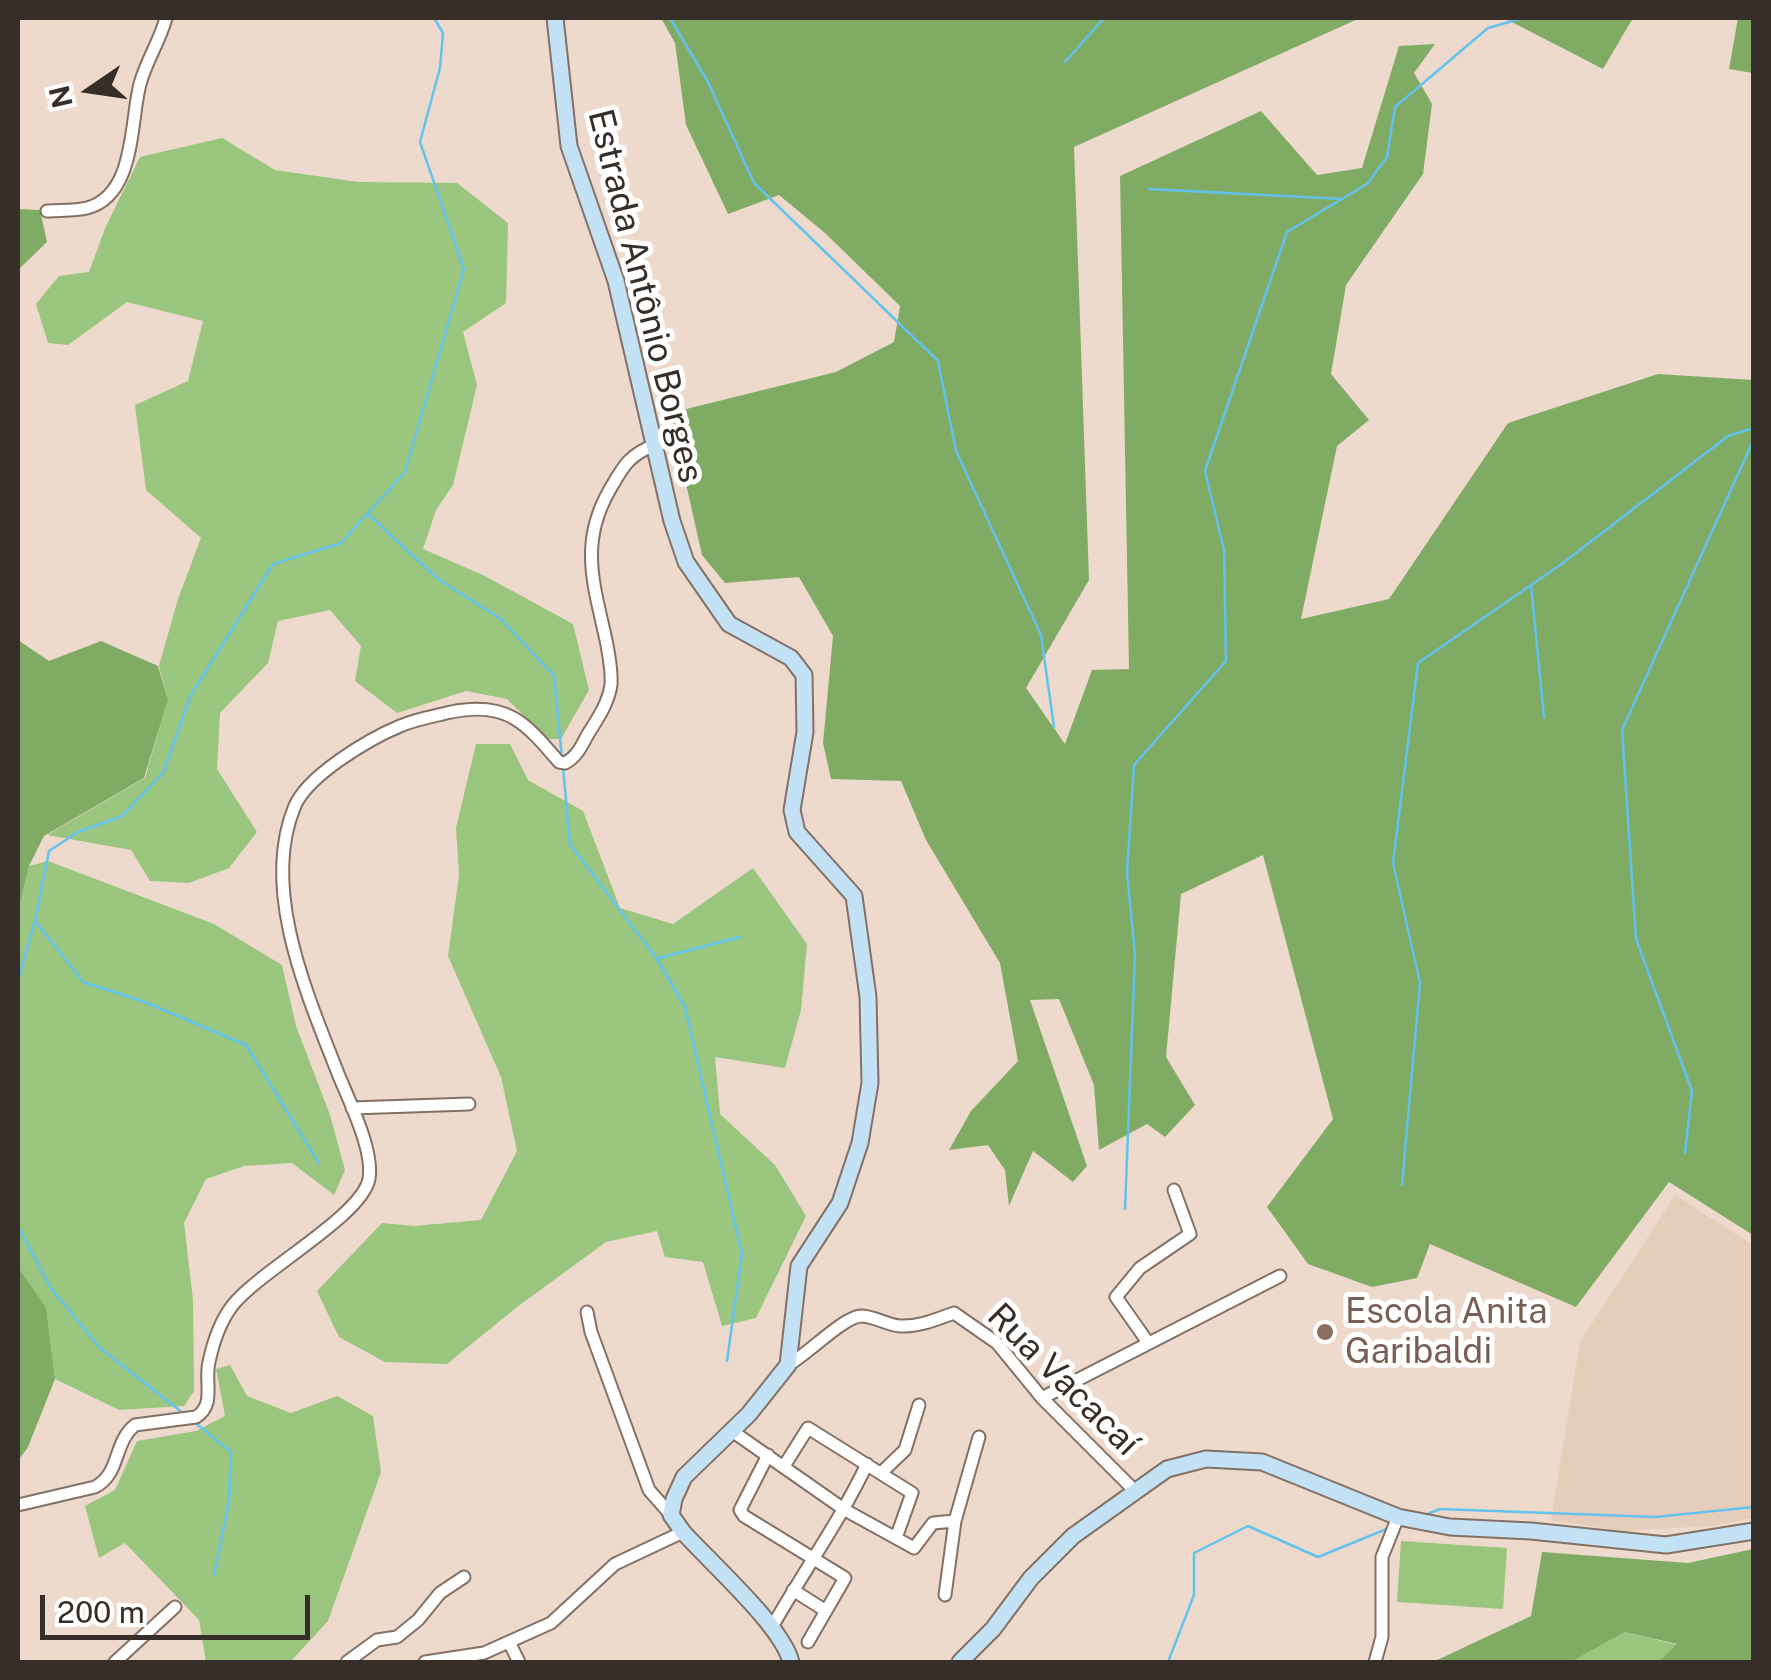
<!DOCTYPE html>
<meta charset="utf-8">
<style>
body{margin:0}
#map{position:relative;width:1771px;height:1680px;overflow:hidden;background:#eedacc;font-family:"Public Sans",sans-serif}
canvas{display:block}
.frame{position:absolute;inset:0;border:20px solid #362e29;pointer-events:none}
.north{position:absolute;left:40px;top:40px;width:100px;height:100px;-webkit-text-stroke:8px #fff;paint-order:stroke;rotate:257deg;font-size:28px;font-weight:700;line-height:40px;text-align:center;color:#362e29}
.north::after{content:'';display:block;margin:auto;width:35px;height:45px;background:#362e29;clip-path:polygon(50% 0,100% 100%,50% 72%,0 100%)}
.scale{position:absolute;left:40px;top:1595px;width:270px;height:45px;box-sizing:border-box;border:5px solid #362e29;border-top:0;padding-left:12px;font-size:30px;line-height:35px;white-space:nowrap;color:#362e29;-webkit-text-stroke:8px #fff;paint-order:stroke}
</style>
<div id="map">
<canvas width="1771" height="1680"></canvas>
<div class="frame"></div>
<div class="north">N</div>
<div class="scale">200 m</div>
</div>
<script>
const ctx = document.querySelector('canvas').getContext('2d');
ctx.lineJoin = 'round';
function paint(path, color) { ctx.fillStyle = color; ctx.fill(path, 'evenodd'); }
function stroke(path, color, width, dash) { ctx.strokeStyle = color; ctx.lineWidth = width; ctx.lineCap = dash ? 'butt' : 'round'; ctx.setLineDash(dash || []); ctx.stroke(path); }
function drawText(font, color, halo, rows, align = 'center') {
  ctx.font = font + ' "Public Sans",sans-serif'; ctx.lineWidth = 10; ctx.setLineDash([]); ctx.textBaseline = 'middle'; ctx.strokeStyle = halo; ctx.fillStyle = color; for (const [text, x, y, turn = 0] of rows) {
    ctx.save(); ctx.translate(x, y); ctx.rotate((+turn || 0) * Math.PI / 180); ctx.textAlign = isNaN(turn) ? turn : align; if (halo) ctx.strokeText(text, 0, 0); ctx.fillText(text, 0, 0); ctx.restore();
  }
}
const built = new Path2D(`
 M1675,1195L1753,1245V1518L1712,1526L1622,1531L1551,1520L1580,1342Z`);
const green = new Path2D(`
 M222,138L275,170L358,182L457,183L508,223L506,303L463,332L477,385L453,485L436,510L423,549L485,576L573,624L589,690L561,739H547L507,699L466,691L397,713L355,681L361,646L330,610L278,621L268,663L220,713L217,769L257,832L229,868L189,883L150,881L131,850L47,835L145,778L168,700L159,666L178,599L201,538L146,490L135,405L188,381L203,321L127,302L68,345L48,343L36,304L59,276L89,272L106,226L140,157Z
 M476,744H510L528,780L583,811L620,908L673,924L753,868L807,944L801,1010L785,1068L715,1057L720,1114L775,1165L806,1216L756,1318L722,1326L703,1262L665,1257L657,1231L606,1242L517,1307L447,1364L385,1362L339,1337L317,1291L382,1223L414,1226L481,1220L517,1151L501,1077L448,956L459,875L456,828Z
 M48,861L214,924L282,965L296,1026L330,1115L345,1170L334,1195L292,1163L244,1166L206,1179L184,1223L193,1300L194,1391L184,1406L119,1410L55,1379L46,1307L18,1267V913L29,866Z
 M230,1365L247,1396L291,1413L337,1396L373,1416L381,1472L328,1621L290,1662H206L199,1620L125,1543L99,1558L85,1506L115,1490L137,1441L196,1431L225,1416L216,1369Z
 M1401,1541L1507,1548L1503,1609L1397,1602Z
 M1625,1632L1678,1645L1659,1662H1571Z`);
const forest = new Path2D(`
 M661,18H1360L1074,147L1089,580L1026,688L1065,744L1092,670L1129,669L1120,176L1261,111L1317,175L1362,168L1399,46L1435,44L1414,73L1432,104L1423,174L1346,285L1331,374L1369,420L1337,446L1301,619L1389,599L1508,423L1658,374L1753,380V1235L1669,1182L1576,1307L1430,1244L1417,1278L1372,1287L1308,1264L1267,1207L1333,1119L1263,855L1181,894L1166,1057L1195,1105L1165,1137L1147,1124L1099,1150L1094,1085L1059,999L1030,1000L1087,1166L1073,1182L1033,1151L1009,1206L1005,1170L988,1145L949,1150L971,1111L1018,1061L1000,963L926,840L901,781L831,779L823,743L833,636L799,577L725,583L702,555L670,413L836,372L894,342L900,306L825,233L779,195L728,214L686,125L675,43Z
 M1504,18H1633L1603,69Z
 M1738,18H1753V73L1729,69Z
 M18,209L40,210L47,242L19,269Z
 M18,640L49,661L101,641L158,666L168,700L144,778L44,836L29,866L18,913Z
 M18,1267L46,1307L55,1379L28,1447L18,1461Z
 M1753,1549V1662H1659L1677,1644L1625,1632L1571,1662H1433L1531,1616L1542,1552L1688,1563Z`);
const stream = new Path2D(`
 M670,18L708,82L754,183L938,361L956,451L1041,635L1054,727
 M1065,62L1104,18
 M1149,189L1342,199
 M368,514L438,579L501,619L554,676L562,759
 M1531,585L1544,717
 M563,767L570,844L657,959L685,1007L742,1254L727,1361
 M37,923L83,982L145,1002L246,1045L319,1163
 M659,958L740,937
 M18,980L35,921L49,851L78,832L122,816L163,773L191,695L273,564L341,543L405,472L464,269L420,142L440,68L443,33L434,18
 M1685,1153L1692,1091L1636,939L1622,730L1754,439
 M1402,1185L1420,983L1393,863L1418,663L1563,563L1728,436L1754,428
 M1125,1209L1135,954L1127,873L1134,765L1226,661L1224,550L1205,471L1287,232L1367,184L1387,157L1395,107L1488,28L1523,18
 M18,1226L50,1287L100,1348L183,1413
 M193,1421L231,1452L229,1501L214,1575
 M1425,1515L1440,1509L1655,1517L1754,1507
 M1168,1662L1194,1595V1553L1248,1526L1318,1557L1389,1528`);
const street = new Path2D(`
 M47,211C60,210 75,211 87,208C136,195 130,121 140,84C146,61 160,41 166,18
 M352,1108L469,1104
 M587,1312L591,1332L649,1490L671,1515
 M1147,1341L1116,1297L1140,1268L1190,1234L1174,1190
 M788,1365C807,1355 843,1317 861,1316C874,1316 887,1325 900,1326C919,1327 937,1319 954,1313L997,1343L1042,1398L1135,1491
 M1042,1398L1280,1276
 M732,1431L845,1510L914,1548L933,1523L955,1521
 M768,1455L740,1510L744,1516L845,1578L808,1642
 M784,1466L808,1428L912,1493L896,1538
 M881,1473L905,1450L919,1405
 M18,1505L95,1487C121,1473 113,1443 135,1425L196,1417C216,1405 204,1381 209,1362C213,1343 220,1322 232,1306C259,1271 362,1216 369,1179C374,1149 348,1099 337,1071C307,994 261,890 294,808C306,776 369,739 400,726C416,719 435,716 451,712C507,701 525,722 559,762L565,763C577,757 582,745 588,734C598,718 608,704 611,685C612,670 609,655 606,640C594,585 579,544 609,491C624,465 628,456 656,444
 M793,1590L826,1611
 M945,1595L955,1521L979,1437
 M772,1627C803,1572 840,1521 867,1464
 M510,1644L519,1662
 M115,1662L175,1607
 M347,1662L377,1640L397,1637L418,1620L440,1593L464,1577
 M425,1662L484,1653L551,1623L615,1564L683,1532
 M1375,1662L1382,1637V1557L1398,1517`);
const secondary = new Path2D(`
 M555,18L569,146L616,281L672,521L686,562L729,624L791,658L804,675L805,732L792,810L797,832L854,896L868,997L870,1083L860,1143L840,1203L799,1266L788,1365L749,1414L684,1477L674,1499L671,1515L683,1532C711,1563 782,1626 791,1662
 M960,1662L993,1629L1031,1578L1073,1536L1167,1469L1206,1459L1262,1462L1398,1517L1450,1527L1531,1531L1666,1545L1754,1531`);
const markers = [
 [1325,1332,10,"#8d6e63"]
];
const streetNames = [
 ["Estrada Antônio Borges",645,296,76],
 ["Rua Vacacaí",1063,1380,45]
];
const educationNames = [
 ["Escola Anita",1345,1312],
 ["Garibaldi",1345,1352]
];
paint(built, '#e6cdba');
paint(green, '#9ac57e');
paint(forest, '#80ab64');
stroke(stream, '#63c3ee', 2.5);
stroke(street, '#827164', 15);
stroke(secondary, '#827164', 19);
stroke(street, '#fff', 11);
stroke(secondary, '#c4e2f5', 15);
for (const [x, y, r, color] of markers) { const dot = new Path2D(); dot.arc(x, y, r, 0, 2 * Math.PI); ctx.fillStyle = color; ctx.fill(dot); stroke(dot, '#fff', 4); }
drawText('35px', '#362e29', '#fff', streetNames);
drawText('35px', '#785e54', '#fff', educationNames, 'left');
</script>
